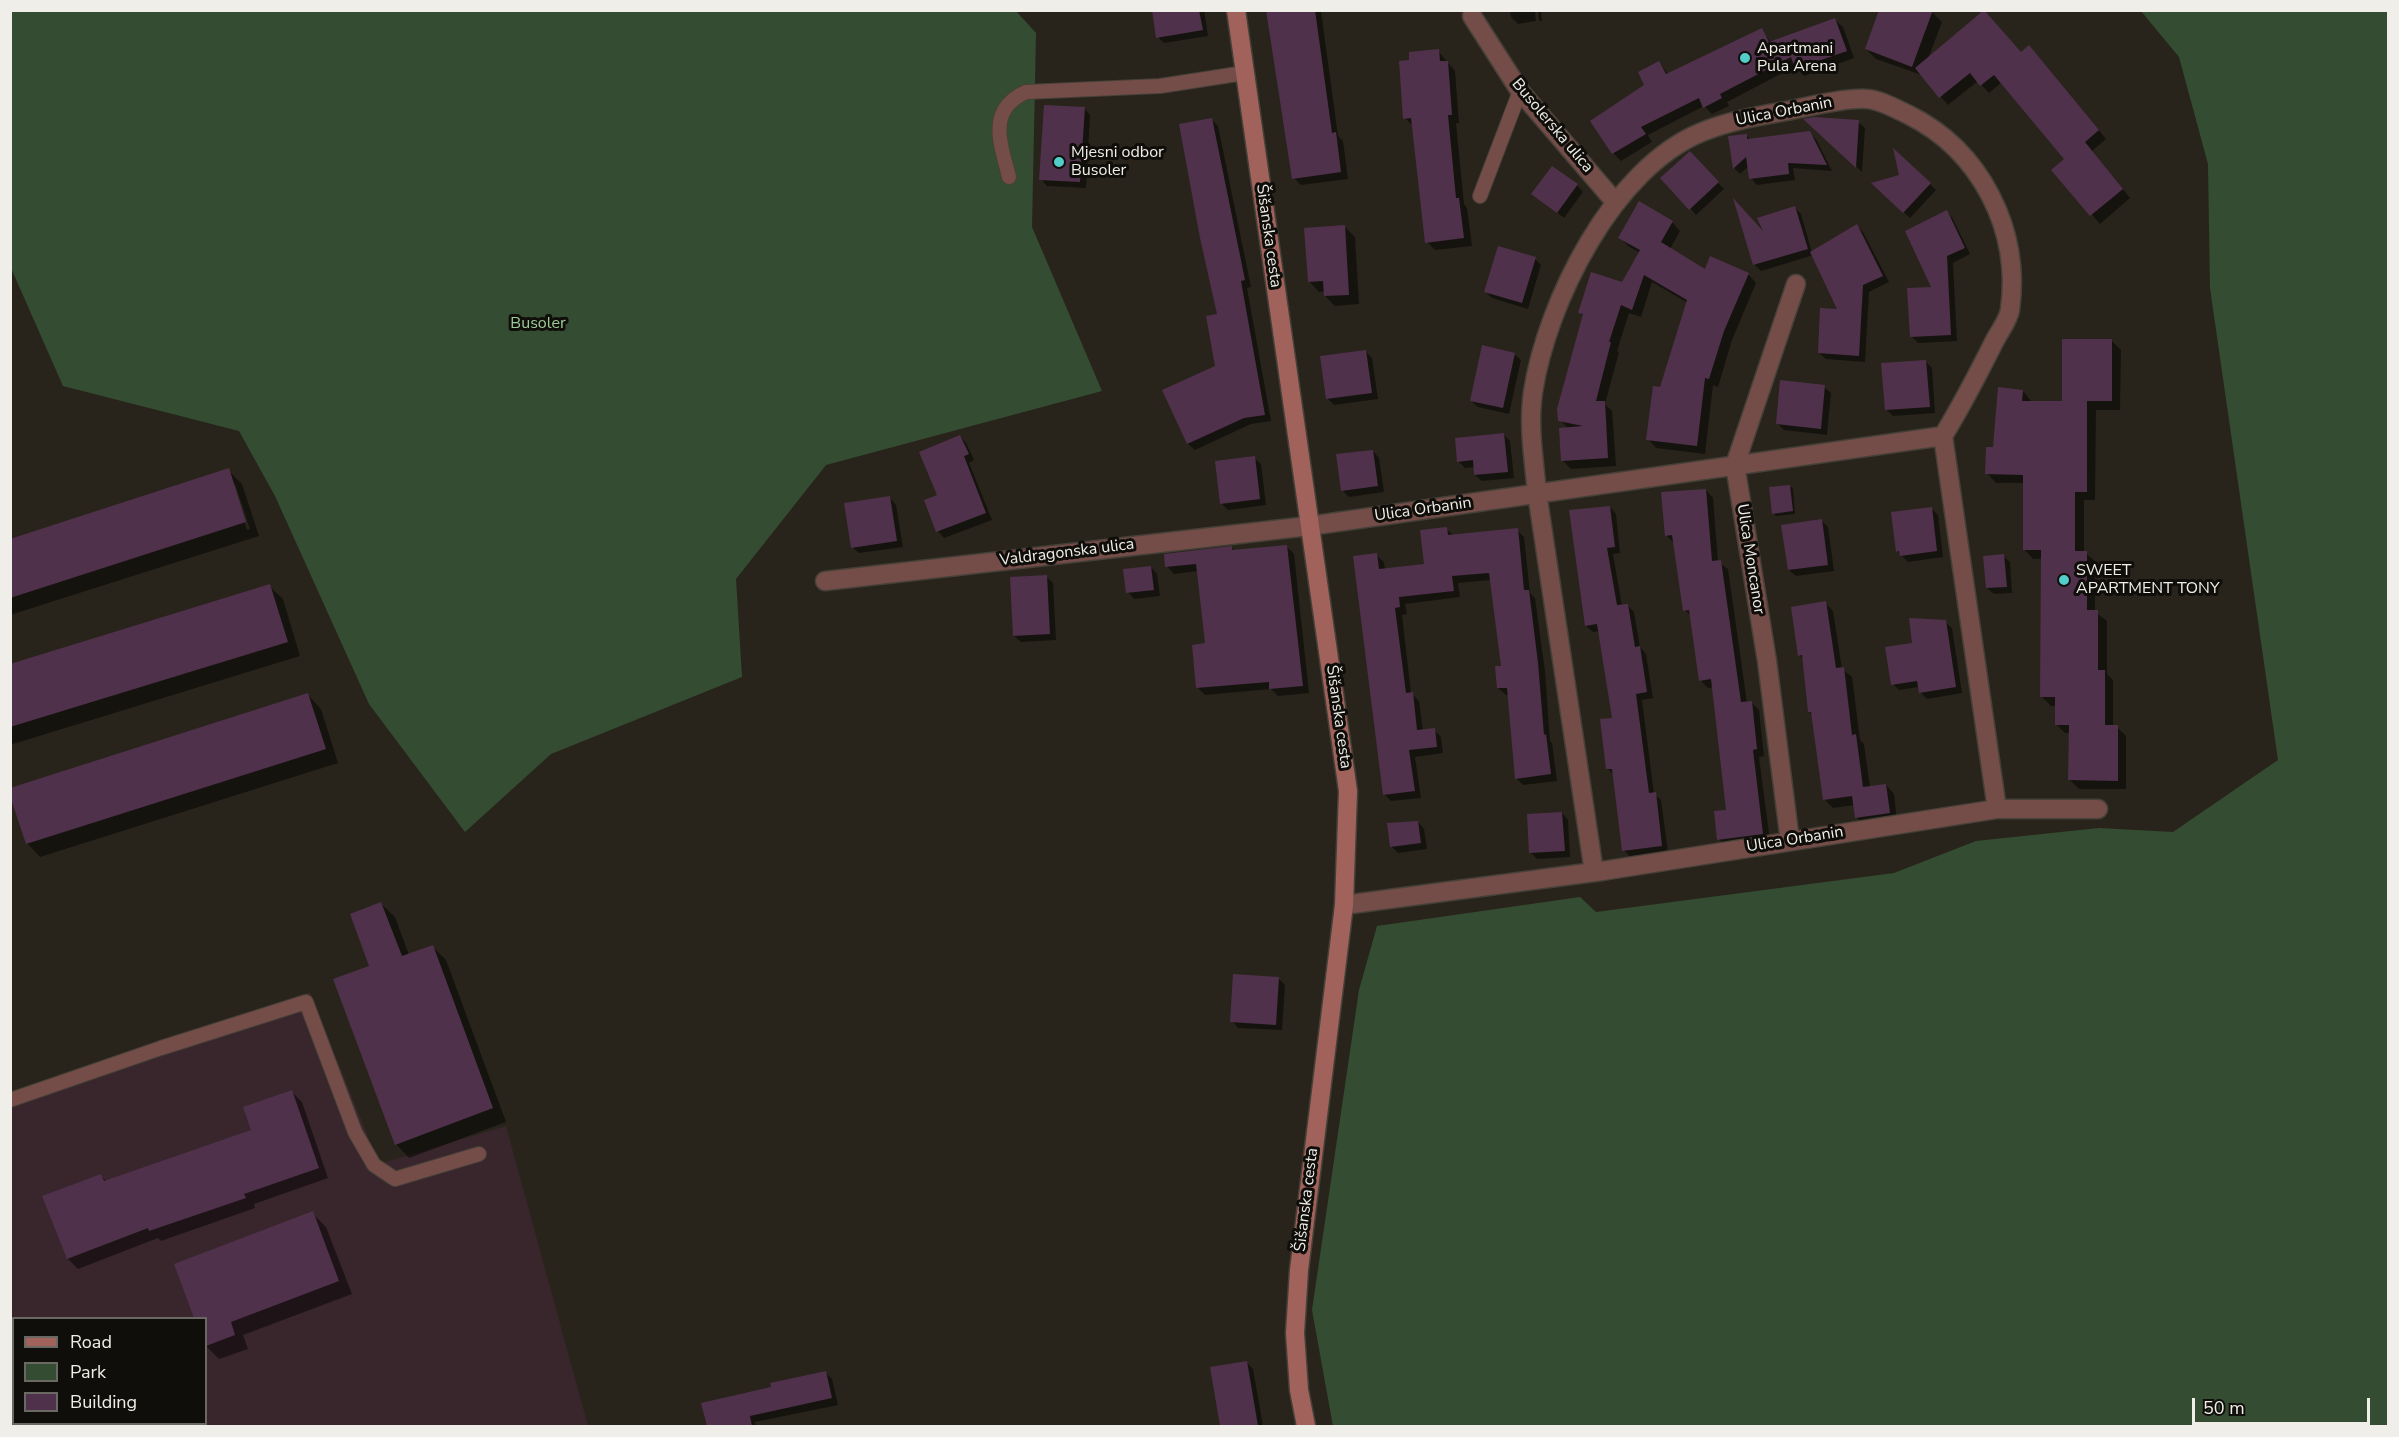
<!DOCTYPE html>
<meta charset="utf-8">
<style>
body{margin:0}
#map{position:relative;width:2399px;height:1437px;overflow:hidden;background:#29241b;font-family:"Nunito Sans",sans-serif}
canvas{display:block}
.frame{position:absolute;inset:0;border:12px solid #f0eee8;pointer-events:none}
.legend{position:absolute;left:12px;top:1317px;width:195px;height:108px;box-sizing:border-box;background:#100e0a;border:2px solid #6a6863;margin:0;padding:8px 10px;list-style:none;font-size:18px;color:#f0eee8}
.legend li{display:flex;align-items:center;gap:12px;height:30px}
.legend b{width:30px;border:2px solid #6a6863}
.scale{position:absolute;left:2192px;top:1398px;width:178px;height:27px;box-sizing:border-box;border:3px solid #f0eee8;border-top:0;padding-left:8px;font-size:18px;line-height:21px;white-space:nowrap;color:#f0eee8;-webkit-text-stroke:4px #100e0a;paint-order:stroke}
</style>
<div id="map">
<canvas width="2399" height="1437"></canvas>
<div class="frame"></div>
<ul class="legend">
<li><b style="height:8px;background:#a0625b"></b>Road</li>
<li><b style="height:16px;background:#344d32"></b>Park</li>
<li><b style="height:16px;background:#4f314b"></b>Building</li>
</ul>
<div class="scale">50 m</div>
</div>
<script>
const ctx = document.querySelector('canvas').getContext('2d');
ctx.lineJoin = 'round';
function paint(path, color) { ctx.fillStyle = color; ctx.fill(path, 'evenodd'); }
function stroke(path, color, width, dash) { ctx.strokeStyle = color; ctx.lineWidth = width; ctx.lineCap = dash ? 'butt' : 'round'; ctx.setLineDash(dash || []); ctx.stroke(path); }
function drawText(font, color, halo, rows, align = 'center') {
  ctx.font = font + ' "Nunito Sans",sans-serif'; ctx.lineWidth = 6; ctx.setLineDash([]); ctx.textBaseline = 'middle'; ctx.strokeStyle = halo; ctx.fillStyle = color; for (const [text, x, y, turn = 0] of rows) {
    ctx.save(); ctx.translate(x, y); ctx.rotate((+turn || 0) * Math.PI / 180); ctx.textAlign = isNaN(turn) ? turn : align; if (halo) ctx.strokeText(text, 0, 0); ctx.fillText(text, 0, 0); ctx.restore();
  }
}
const industrial = new Path2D(`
 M310,992L379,1164L506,1126L588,1426H36L33,1424H206V1318H14L13,1404L11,1401L10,1095Z`);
const green = new Path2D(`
 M10,11H1016L1036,33L1032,227L1102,391L826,465L736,579L742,677L551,754L465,832L369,704L275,496L239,431L63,386L11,268Z
 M2141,11H2388V1426H1333L1312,1310L1359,990L1377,926L1580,897L1596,912L1894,873L1976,841L2099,828L2173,832L2278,760L2210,288L2208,164L2179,57Z`);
const shadow = new Path2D(`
 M1153,10H1204L1208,36L1164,43L1158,37Z
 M1268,10L1321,11L1338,136L1343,141L1348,179L1301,185L1294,178Z
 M1510,10H1535L1536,21L1518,24L1511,17Z
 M1538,10H1541L1542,21H1539Z
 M1932,12L1942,22L1928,59L1985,12L2021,53L2037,55L2106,139L2092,151L2130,198L2100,224L2053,170L2066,160L2002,82L1989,93L1978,81L1948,105L1922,75L1876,59L1866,49Z
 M1835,20L1843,27L1854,58L1804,76L1796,66L1727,102L1729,106L1712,114L1704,106L1648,135L1652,142L1621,161L1613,153L1659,63L1669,75L1761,30L1771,42Z
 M1438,51L1455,71L1459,123H1456L1464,204L1467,208L1472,246L1435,250L1427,242L1413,126L1405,118L1411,61Z
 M1084,108L1090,115L1086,188L1047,186L1041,179Z
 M1211,119L1218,126L1251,287L1247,288L1271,421L1251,424L1195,450L1188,444L1164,391L1217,367L1219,315Z
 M1806,120L1858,122L1865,128L1862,172Z
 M1809,133L1816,139L1832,171L1793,168L1795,180L1757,185L1751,178L1749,166L1740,174L1734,168L1730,137L1746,135L1751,140Z
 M1896,152L1936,190L1910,218L1874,184L1901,176Z
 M1690,154L1724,189L1696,215L1690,208Z
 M1577,185L1583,192L1564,218L1533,194Z
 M1795,208L1801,214L1812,253L1857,226L1863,232L1889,282L1869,292L1865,362L1826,359L1819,353L1839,310L1814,255L1761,271L1754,264L1767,236Z
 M1947,212L1953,219L1970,254L1953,263L1957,341L1918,343L1911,336L1934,288Z
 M1672,222L1680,231L1670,249L1706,271L1748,274L1756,283L1732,340L1718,387L1713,385L1705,454L1656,448L1648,439L1661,388L1688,303L1652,282L1641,317L1629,313L1617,351L1619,352L1605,404L1612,411L1616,466L1571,469L1563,461L1569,429L1560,420L1584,316L1580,312L1622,284L1640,253L1628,246L1620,237Z
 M1345,227L1355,237L1359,304L1335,306L1325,296V291L1319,292L1309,281Z
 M1535,259L1541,265L1528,309L1492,298L1486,292Z
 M2112,341L2121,350L2120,410H2096L2095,500H2084V552L2095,561V612L2107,621V674L2113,680V727H2117L2126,736V789H2079L2070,780V733H2065L2056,724V706H2051L2042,697L2043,559H2033L2024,549L2025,483H1996L1987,473L1994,449L2023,391L2032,402H2063Z
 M1365,351L1372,358L1378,399L1334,405L1327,398Z
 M1514,354L1521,360L1509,414L1478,407L1471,401Z
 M1925,361L1932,368L1935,413L1893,416L1886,409Z
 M1824,387L1831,393L1827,435L1784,430L1777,423Z
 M1504,435L1510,441L1514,478L1482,481L1475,475V467L1465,468L1458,461Z
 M960,436L966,443L974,460L969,463L992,520L944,538L938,531L939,495Z
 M1373,451L1379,458L1384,492L1349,497L1342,490Z
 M1254,458L1261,464L1266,505L1228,510L1221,503Z
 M228,470L242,484L259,536L10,615V540ZM232,484H235L250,529L247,530Z
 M1790,486L1793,489L1795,514L1776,516L1773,513Z
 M1706,490L1713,498L1718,562L1728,569L1747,703H1752L1759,710L1764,756L1759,757L1770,841L1726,847L1719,839L1727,811L1714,687L1708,688L1700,680L1692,617L1685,610L1674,543L1666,535Z
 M890,498L896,505L903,547L859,553L852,547Z
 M1610,507L1616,514L1620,553L1613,554L1622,606L1627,605L1634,612L1640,647L1646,654L1653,698L1642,700L1654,794L1661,800L1668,852L1630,857L1624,850L1614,775L1608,769L1614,719L1600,631L1593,632L1586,626Z
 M1931,508L1938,515L1943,557L1908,562L1897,551Z
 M1822,521L1828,527L1834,571L1796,576L1789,570Z
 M1446,529L1454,536L1517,530L1524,537L1530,593L1535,598L1545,671L1550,741L1552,743L1557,781L1523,785L1516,778L1509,695H1506L1498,688L1503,667L1491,580L1458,583L1460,597L1405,604L1407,614L1402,615L1411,693L1419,701L1423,731L1434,730L1441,737L1443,753L1415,757L1421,798L1391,801L1384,794L1376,555L1384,562L1385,570L1425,565Z
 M1286,546L1294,554L1309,693L1278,696L1271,689L1205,695L1198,688L1206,645L1199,571L1174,574L1167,566L1231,548L1235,551Z
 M2003,556L2010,562L2012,593L1994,594L1987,588Z
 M1151,567L1157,574L1160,596L1134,599L1128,592Z
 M1046,576L1053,583L1056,640L1021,642L1014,636Z
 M269,586L283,599L300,656L10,745V665Z
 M1825,603L1833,611L1842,669L1852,677L1860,740L1864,744L1870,787L1886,785L1894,794L1897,821L1865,825L1856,817L1855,805L1833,808L1824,799L1813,715L1809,712L1804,659L1799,655Z
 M1945,622L1952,628L1962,693L1927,699L1920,692L1919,687L1899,690L1893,684L1914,644Z
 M308,695L321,709L338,763L40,857L27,843Z
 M1562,813L1568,820L1570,857L1537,859L1530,852Z
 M1418,822L1424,829L1427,849L1398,853L1391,846Z
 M381,904L395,917L409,955L433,947L446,960L506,1122L409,1158L396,1144L371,967Z
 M1278,978L1285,985L1282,1030L1238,1028L1232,1021Z
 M292,1092L302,1102L328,1178L254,1204L255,1208L161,1241L158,1238L78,1269L68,1259L44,1197L101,1176L107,1182L253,1131Z
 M312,1213L326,1227L352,1294L243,1335L248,1349L219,1359L206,1346V1318H196L176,1265Z
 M1247,1363L1253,1369L1263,1426H1221L1212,1368Z
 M826,1373L832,1379L838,1405L755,1422L756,1426H708L703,1405Z`);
const building = new Path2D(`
 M1152,10H1199L1203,30L1156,38Z
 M1266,10H1315L1332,133L1336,132L1341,172L1292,179Z
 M1879,10H1933L1912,67L1865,49Z
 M1984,10L2021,52L2029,45L2099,130L2085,142L2123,189L2090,216L2051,170L2064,159L1994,75L1980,86L1970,73L1939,98L1915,68Z
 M1835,18L1847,51L1795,69L1791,57L1720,94L1722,98L1703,108L1699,98L1641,127L1646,134L1612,154L1590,121L1644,85L1638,72L1659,61L1666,74L1762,28L1769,42Z
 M1439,49L1440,61H1448L1452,115H1448L1456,198H1459L1464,238L1425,243L1411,118L1403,119L1399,61L1409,60V52Z
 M1044,105L1085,107L1080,182L1039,180Z
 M1814,117L1859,120L1856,168L1803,119Z
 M1212,118L1245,280L1241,281L1265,415L1244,418L1187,444L1162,390L1215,366L1206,316L1217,314L1200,238L1179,124Z
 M1810,131L1827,165L1788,163L1789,174L1749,179L1746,157L1733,169L1728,136L1747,134V139Z
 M1893,148L1931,183L1903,213L1871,183L1899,175Z
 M1690,151L1719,182L1689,210L1660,178Z
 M1552,166L1578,184L1557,213L1531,194Z
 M1733,198L1763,231L1757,218L1795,206L1808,249L1753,265Z
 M1639,201L1673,221L1661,242L1705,269L1710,256L1749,273L1724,331L1709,379L1705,378L1697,446L1646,440L1653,386L1660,387L1687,300L1644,275L1632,310L1621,305L1609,342H1611L1596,401H1605L1608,458L1561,461L1559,428L1583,426L1558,421L1557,409L1583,314L1578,313L1591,272L1622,282L1640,250L1618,238Z
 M1947,210L1965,248L1947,256L1951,335L1910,337L1907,288L1931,287L1905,231Z
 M1857,224L1883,276L1863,285L1859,356L1818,353L1820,308L1837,309L1810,252Z
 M1345,225L1349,295L1324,296L1323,281L1308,282L1304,228Z
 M1498,246L1536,257L1522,303L1484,292Z
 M2062,339H2112V401H2087V492H2075V551H2087V610H2098V670H2105V725H2118V781L2068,780L2069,725H2055V697H2040L2041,550H2023V475L1985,474L1986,447H1993L1998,387L2023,390L2022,401H2062Z
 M1482,345L1515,353L1503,408L1470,401Z
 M1366,350L1372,393L1326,399L1320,356Z
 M1926,360L1930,407L1885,410L1881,363Z
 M1780,380L1825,385L1821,429L1776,424Z
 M1504,433L1508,472L1474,475L1473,460L1457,462L1455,438Z
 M960,435L969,454L964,456L986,513L936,532L924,500L937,495L919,452Z
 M1373,450L1378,486L1341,491L1336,454Z
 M1255,456L1260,499L1220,504L1215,461Z
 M229,468L246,522L10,598V539Z
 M1790,485L1793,511L1772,514L1769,487Z
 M1706,489L1712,561L1721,560L1741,702L1752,701L1757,749L1753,750L1763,834L1717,840L1714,811L1726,810L1711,679L1699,681L1689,610L1683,611L1672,535L1665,536L1661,492Z
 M890,496L897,541L851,548L844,503Z
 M1610,506L1615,547L1607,548L1617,605L1628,604L1635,647L1640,646L1647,692L1636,694L1649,793L1656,792L1662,846L1622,851L1612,769H1606L1600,719L1612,718L1597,624L1585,626L1569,510Z
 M1932,507L1937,551L1900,556L1899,551L1896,552L1891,512Z
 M1822,519L1828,565L1788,570L1781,525Z
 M1447,527L1448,535L1518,528L1524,590H1529L1538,663L1544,735L1546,734L1551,774L1515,779L1507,688H1497L1495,666H1501L1489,573L1452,576L1454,591L1399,597L1400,607L1395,608L1406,693L1413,692L1417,730L1435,728L1437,747L1409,750L1415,791L1383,795L1353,556L1377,553L1379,569L1424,564L1420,530Z
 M1287,545L1303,686L1269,689V682L1196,688L1192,645L1205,643L1196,564L1165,567L1164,554L1232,546V550Z
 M2004,554L2007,587L1986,588L1983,556Z
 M1151,566L1154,590L1126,593L1123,569Z
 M1047,575L1050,634L1013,636L1010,577Z
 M270,584L288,642L10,727V664Z
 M1826,601L1836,668L1844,667L1852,735L1856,734L1863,787L1886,784L1890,813L1855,818L1852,796L1823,800L1811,712H1808L1802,655L1798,656L1791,607Z
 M1909,618L1946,620L1956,687L1919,693L1917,681L1891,685L1885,647L1912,643Z
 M308,693L326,749L26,844L10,796V788Z
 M1562,812L1565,851L1529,853L1527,814Z
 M1418,821L1421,843L1390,847L1387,823Z
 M381,902L402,956L433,945L493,1108L395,1145L333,979L369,966L350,914Z
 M1233,974L1279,977L1276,1025L1230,1022Z
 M292,1090L319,1168L244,1194L246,1198L149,1231L148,1228L67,1259L42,1196L101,1174L104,1181L251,1130L243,1107Z
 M313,1211L339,1281L231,1322L235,1335L206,1346V1318H194L174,1264Z
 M1247,1361L1258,1426H1220L1210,1367Z
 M826,1371L832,1398L750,1416L752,1426H707L701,1403L771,1387L770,1383Z`);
const lane = new Path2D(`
 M1009,177C1001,144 986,110 1026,92L1160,86L1244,73
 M1480,196L1520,91
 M10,1100L161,1048L306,1002L355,1132L374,1165L395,1179L479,1154`);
const street = new Path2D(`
 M1472,16L1520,91L1616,203
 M825,581L1309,526L1943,436
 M1790,841L1767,661L1735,465L1796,284
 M1594,872L1537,493C1534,460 1528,426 1533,392C1547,302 1613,168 1702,132C1729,121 1758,116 1786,111C1806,107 1848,97 1867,99C1881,100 1896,109 1909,115C1981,151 2021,230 2010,310C2008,321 1999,332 1994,342C1978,374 1962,405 1943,436L1997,809
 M1344,905L1602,871L1997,809H2098`);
const secondary = new Path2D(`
 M1236,10L1348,791L1344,905L1299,1270L1295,1333L1299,1390L1306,1426`);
const markers = [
 [1745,58,6,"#53cdca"],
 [1059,162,6,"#53cdca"],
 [2064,580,6,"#53cdca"]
];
const poiNames = [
 ["Apartmani",1757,49],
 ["Pula Arena",1757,67],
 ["Mjesni odbor",1071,153],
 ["Busoler",1071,171],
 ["SWEET",2076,571],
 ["APARTMENT TONY",2076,589]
];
const streetNames = [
 ["Ulica Orbanin",1784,112,-11],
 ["Busolerska ulica",1552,126,50],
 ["Šišanska cesta",1268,236,82],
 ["Ulica Orbanin",1423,510,-8],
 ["Valdragonska ulica",1067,553,-7],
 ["Ulica Moncanor",1750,559,81],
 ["Šišanska cesta",1338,717,82],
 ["Ulica Orbanin",1795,840,-9],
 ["Šišanska cesta",1307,1200,-83]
];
const parkNames = [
 ["Busoler",538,324]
];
paint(industrial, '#39262c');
paint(green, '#344d32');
paint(shadow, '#0007');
paint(building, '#4f314b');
stroke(lane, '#454038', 16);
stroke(street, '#454038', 21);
stroke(secondary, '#454038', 21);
stroke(lane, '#744d48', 14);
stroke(street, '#744d48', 18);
stroke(secondary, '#a0625b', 18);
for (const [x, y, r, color] of markers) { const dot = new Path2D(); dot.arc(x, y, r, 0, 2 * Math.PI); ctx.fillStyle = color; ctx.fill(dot); stroke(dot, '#100e0a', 2); }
drawText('16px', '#f0eee8', '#100e0a', poiNames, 'left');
drawText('16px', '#f0eee8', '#100e0a', streetNames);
drawText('16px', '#9dcd97', '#100e0a', parkNames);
</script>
